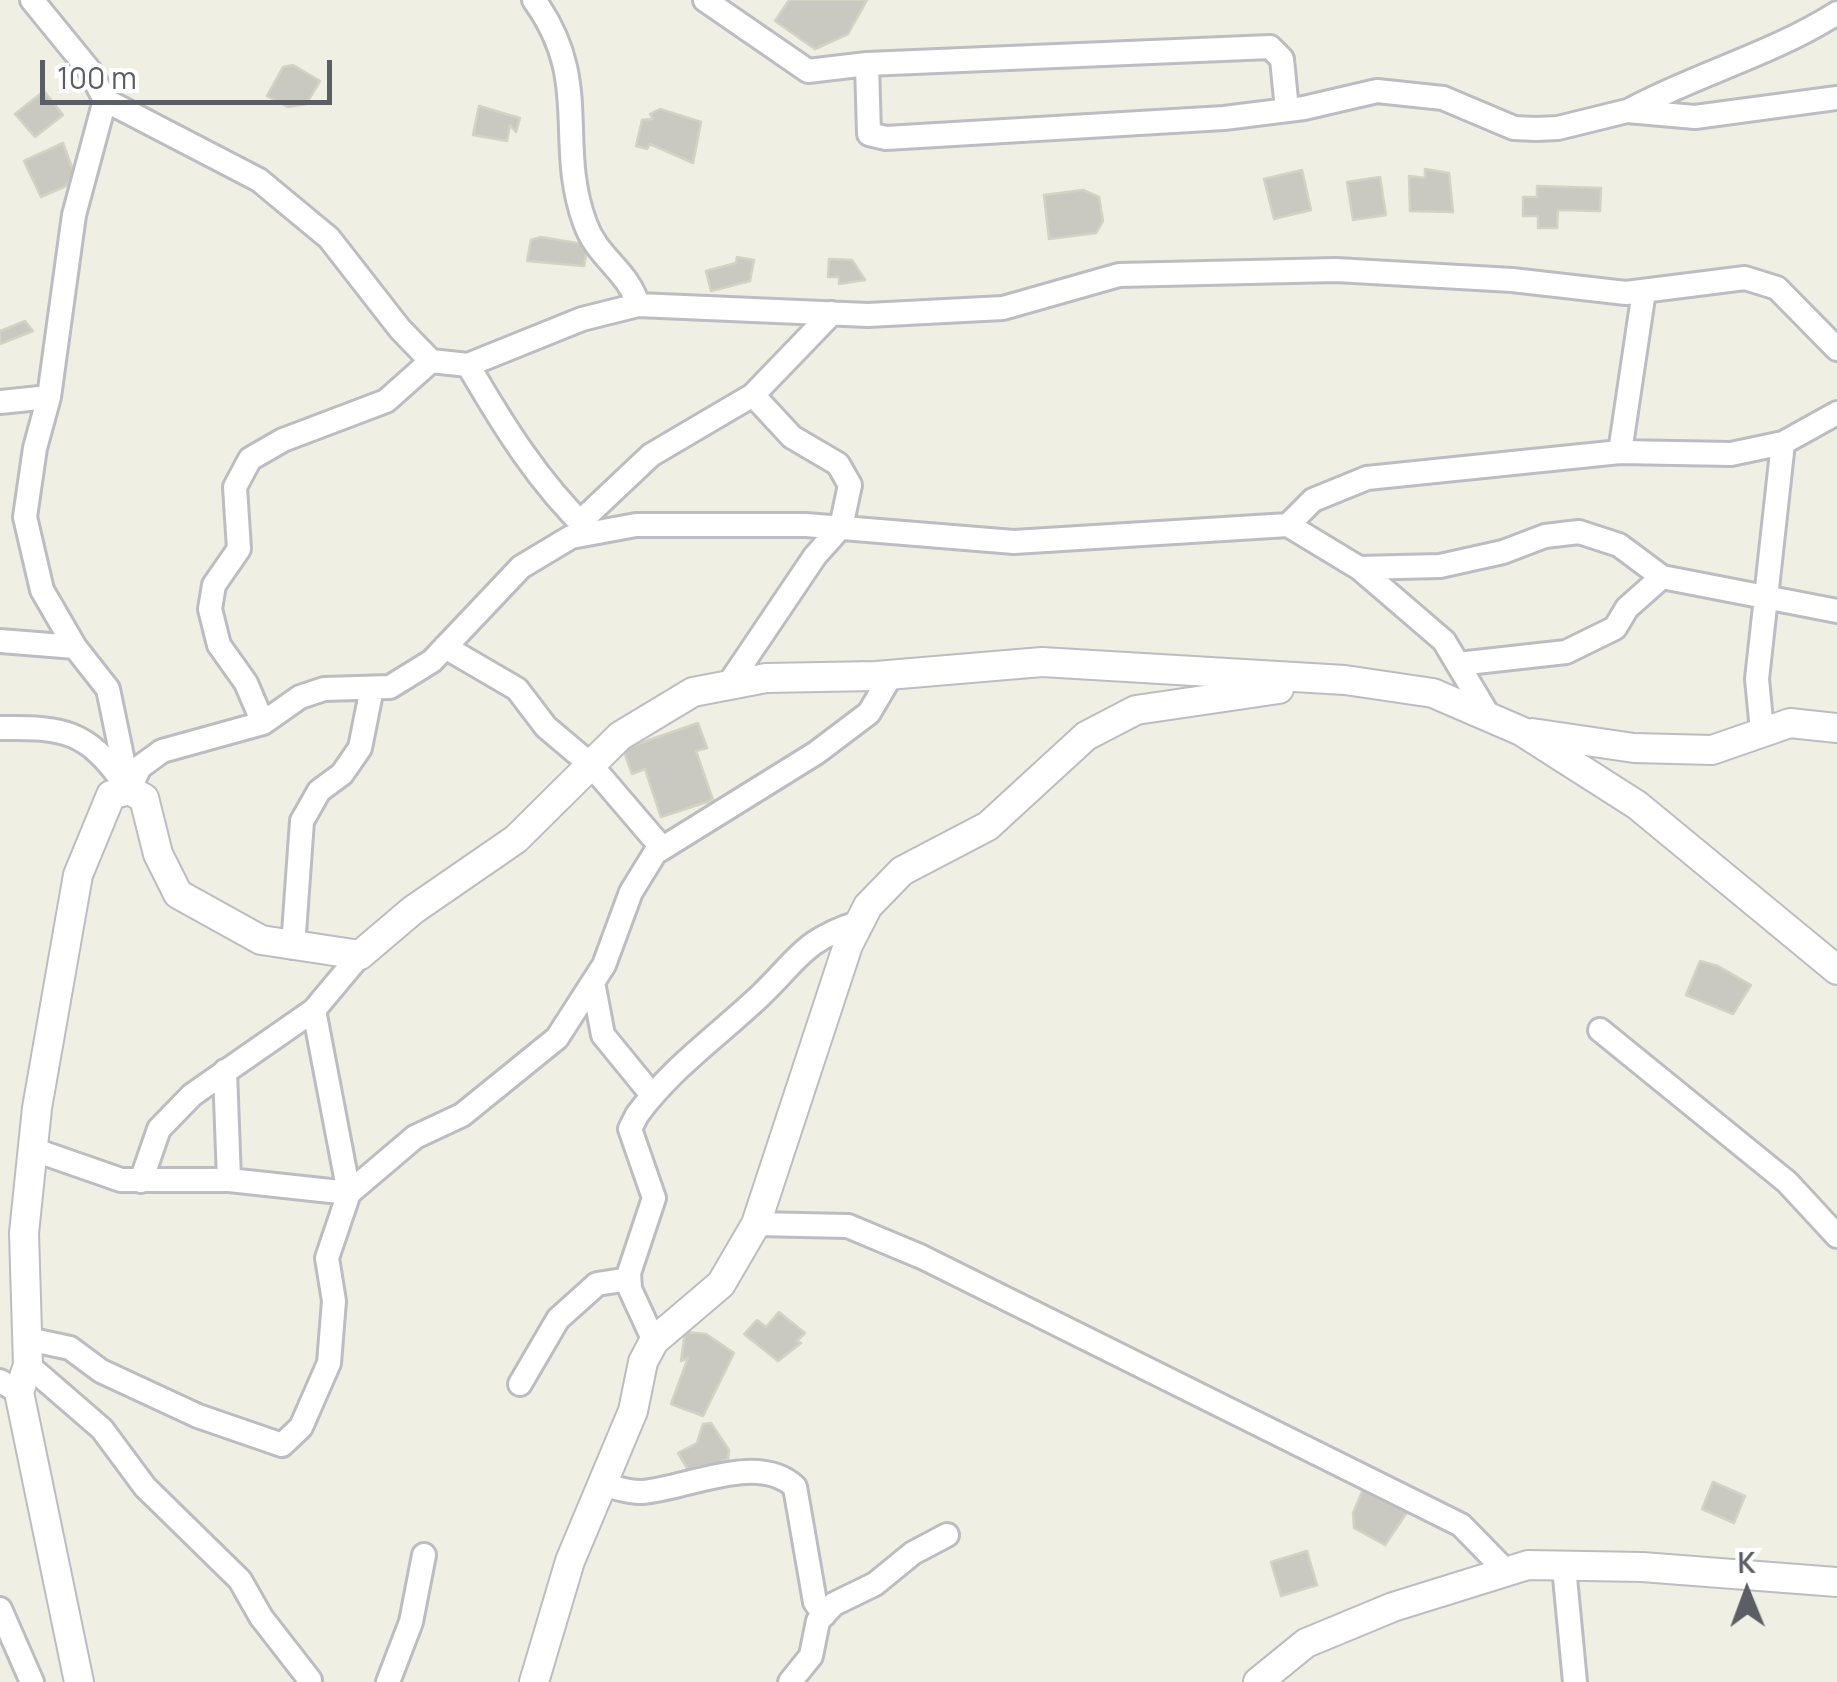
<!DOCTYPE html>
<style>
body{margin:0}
#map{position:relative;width:1837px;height:1682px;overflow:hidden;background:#efefe4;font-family:Manrope,sans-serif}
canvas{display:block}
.north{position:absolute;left:1697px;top:1542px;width:100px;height:100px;-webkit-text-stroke:8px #fff;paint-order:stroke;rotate:359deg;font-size:28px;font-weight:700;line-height:40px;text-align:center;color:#5c5e65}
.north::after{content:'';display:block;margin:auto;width:35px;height:45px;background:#5c5e65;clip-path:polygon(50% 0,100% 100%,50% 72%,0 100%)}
.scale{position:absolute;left:40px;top:60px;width:292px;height:45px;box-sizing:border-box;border:5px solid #5c5e65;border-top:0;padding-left:12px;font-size:30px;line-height:35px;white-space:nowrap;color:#5c5e65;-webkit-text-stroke:8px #fff;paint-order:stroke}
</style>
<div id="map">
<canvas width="1837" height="1682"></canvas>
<div class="north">K</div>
<div class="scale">100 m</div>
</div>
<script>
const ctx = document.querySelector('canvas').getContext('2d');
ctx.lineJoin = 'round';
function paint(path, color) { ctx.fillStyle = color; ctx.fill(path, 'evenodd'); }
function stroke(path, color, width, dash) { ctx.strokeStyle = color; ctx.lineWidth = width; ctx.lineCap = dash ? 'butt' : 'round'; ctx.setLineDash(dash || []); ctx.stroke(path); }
const building = new Path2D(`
 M789,0H867L848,34L815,49L775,21Z
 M293,65L320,81L306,104L288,107L267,96L283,67Z
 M44,91L63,115L35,137L15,114Z
 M479,106L520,118L516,132L510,125L507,141L473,135Z
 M660,109L701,122L693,163L650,144L647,149L636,146L642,120L653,119L650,114Z
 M63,143L74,173L66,186L41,197L24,161Z
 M1425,169L1449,173L1453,212L1410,211L1409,176L1425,178Z
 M1302,170L1311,210L1274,219L1264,179Z
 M1380,177L1386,215L1353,220L1347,182Z
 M1537,186L1601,188L1600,211L1558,210L1557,228H1538V216H1523V197H1537Z
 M1083,190L1099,197L1103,221L1096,233L1049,239L1044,195Z
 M541,237L588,245L584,266L527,261L531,240Z
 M737,257L754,260L750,281L711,291L706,271L736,263Z
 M829,259L852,260L865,280L839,284V277H828Z
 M25,321L33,331L0,344V331Z
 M698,723L707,748L696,751L713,800L661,817L645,769L632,774L623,749Z
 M1700,961L1718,966L1751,985L1733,1014L1686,995Z
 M779,1312L805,1333L797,1341L801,1343L778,1361L744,1334L757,1320L766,1327Z
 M685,1332L706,1334L734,1353L703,1416L671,1404L688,1358L681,1361Z
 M711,1423L729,1450L728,1459L691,1475L678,1453L697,1443L703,1424Z
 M1713,1482L1745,1496L1734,1523L1702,1509Z
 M1362,1492H1387L1408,1511L1385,1545L1354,1528L1353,1513Z
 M1307,1551L1317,1585L1281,1596L1271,1562Z`);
const minor = new Path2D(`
 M32,0L90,71L105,100
 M534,0C593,81 555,141 585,223C597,258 628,270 638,305
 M705,0L808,71L867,64L1270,47L1282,59L1287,110
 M867,64L869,134L886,138L1224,118L1304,108L1377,91L1443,98L1514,128L1536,129L1558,128L1627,111L1695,117L1837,98
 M1628,111C1696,74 1771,55 1837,13
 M468,365C503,425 538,482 589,531
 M0,402L49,397
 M1620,452L1644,291
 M580,522L651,455L753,395L832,313
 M1288,525L1359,568L1444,641L1490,718
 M1359,568L1440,566L1503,552L1545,536L1579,532L1619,545L1662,577L1837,611
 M0,641L75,647
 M445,647L517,689L546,727L591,765L662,848
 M1458,664L1566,652L1615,628L1627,608L1662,577
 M728,685L815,556L841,527L850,485L838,464L792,437L753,395
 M263,723L246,683L219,645L210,609L214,585L239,549L235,487L250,459L283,440L386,401L431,361
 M0,728C64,727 87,731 124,783
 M1762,731L1757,679L1783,443
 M129,790L108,689L75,647L42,590L25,517L35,448L49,397L74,215L105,100L259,180L329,238L400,329L431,361L468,365L582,319L638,305L868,315L1003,308L1119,275L1336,270L1512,280L1626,293L1745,278L1777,288L1837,349
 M129,790L140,767L162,751L263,723L300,697L324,689L390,687L432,661L521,567L571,537L636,525H806L1014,542L1288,525L1313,500L1367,478L1620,452L1731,454L1783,443L1837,413
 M293,947L302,821L319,791L342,774L360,748L372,688
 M593,982L603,1035L652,1095
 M1600,1030L1787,1182L1837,1236
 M225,1071L229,1180
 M32,1149L121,1180H229L349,1193L415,1137L462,1115L557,1038L604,965L631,892L655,853L816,753L869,713L892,674
 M141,1181L159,1129L192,1095L314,1010L360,955
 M756,1224L848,1226L922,1257L1461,1525L1505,1570
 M28,1339L70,1348L101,1371L198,1416L282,1445L301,1427L329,1363L334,1301L327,1258L349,1193L314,1010
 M654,1341L630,1289L629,1273L654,1198L630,1129L637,1115C672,1067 719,1035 761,995C800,957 804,940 860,922
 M28,1365L102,1429L145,1487L240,1580L261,1617L310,1680
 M0,1381L19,1392
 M520,1384L558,1319L597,1284L629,1279
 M605,1485C617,1488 631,1493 643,1492C688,1488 758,1452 795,1487L815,1602L824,1615
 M1564,1567L1575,1682
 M0,1609L32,1682
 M388,1682L411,1622L424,1555
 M790,1682L811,1656L818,1621L834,1604L875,1584L913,1553L947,1535`);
const tertiary = new Path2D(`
 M1532,733L1634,748L1712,750L1790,723L1837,728
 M79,1682L19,1392L28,1365L24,1233L37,1108L78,875L111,795L129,790L144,798L158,854L178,894L261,940L360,955L413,910L516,839L620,736L693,692L766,678L876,676L1042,662L1345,680L1433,693L1521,731L1637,805L1837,970
 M534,1682L570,1561L633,1411L643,1362L654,1341L721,1284L756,1224L848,945L868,906L902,871L988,826L1086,736L1136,710L1279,689
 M1258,1682L1306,1643L1393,1607L1528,1565L1642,1567L1837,1582`);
paint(building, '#cac9c1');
stroke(building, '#d4d2c2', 2.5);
stroke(minor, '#bcbcc3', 28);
stroke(tertiary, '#bcbcc3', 32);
stroke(minor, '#fff', 22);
stroke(tertiary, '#fff', 28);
</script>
